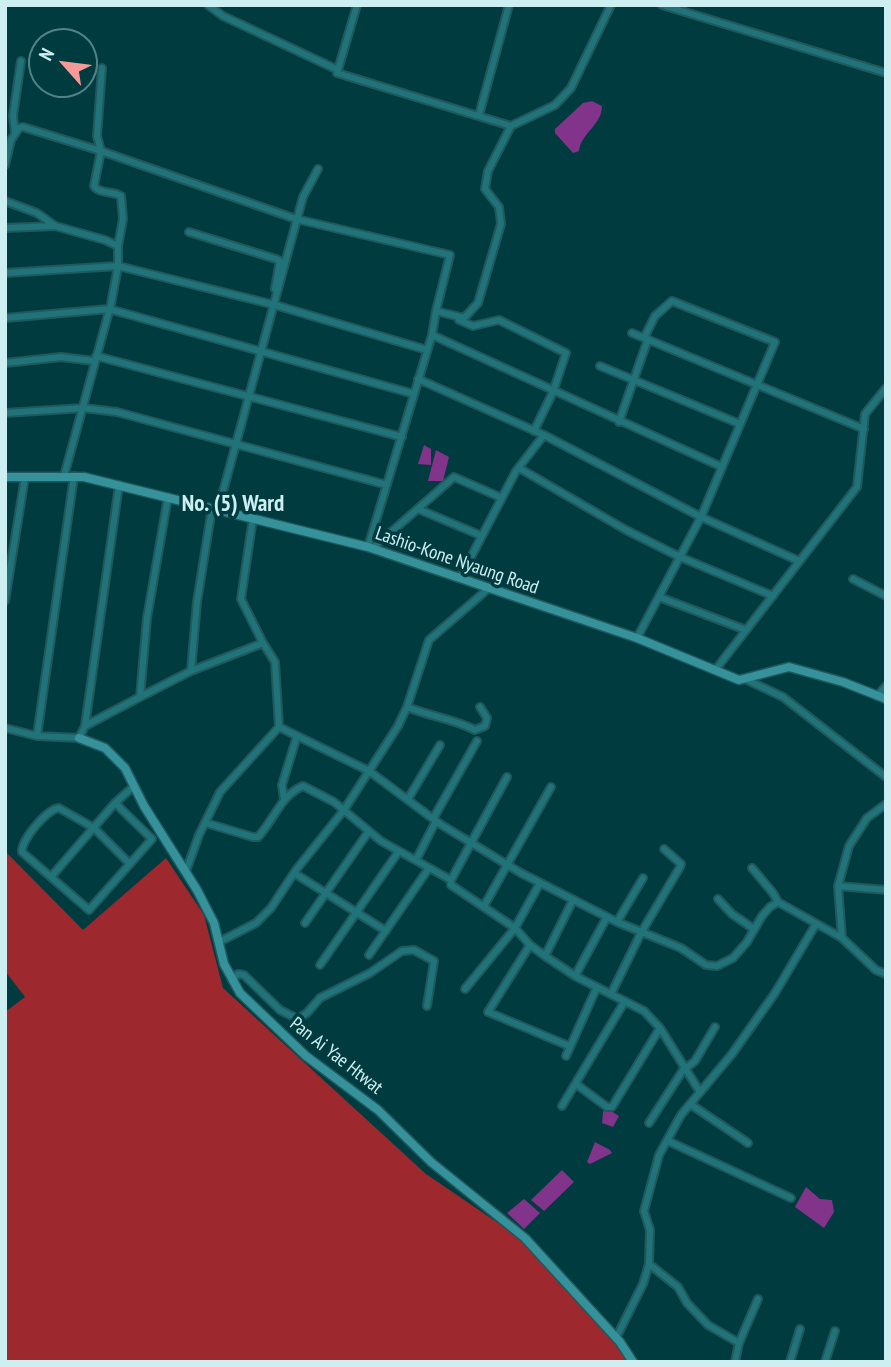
<!DOCTYPE html>
<style>
body{margin:0}
#map{position:relative;width:891px;height:1367px;overflow:hidden;background:#003b40;font-family:"PT Sans Narrow",sans-serif}
canvas{display:block}
.frame{position:absolute;inset:0;border:7px solid #ceeff2;pointer-events:none}
.north{position:absolute;left:28px;top:28px;width:70px;height:70px;box-sizing:border-box;background:#003b40;border:2px solid #528387;border-radius:50%;rotate:298deg;font-size:19px;font-weight:700;line-height:28px;text-align:center;color:#ceeff2}
.north::after{content:'';display:block;margin:auto;width:24px;height:32px;background:#f59b97;clip-path:polygon(50% 0,100% 100%,50% 72%,0 100%)}
</style>
<div id="map">
<canvas width="891" height="1367"></canvas>
<div class="frame"></div>
<div class="north">N</div>
</div>
<script>
const ctx = document.querySelector('canvas').getContext('2d');
ctx.lineJoin = 'round';
function paint(path, color) { ctx.fillStyle = color; ctx.fill(path, 'evenodd'); }
function stroke(path, color, width, dash) { ctx.strokeStyle = color; ctx.lineWidth = width; ctx.lineCap = dash ? 'butt' : 'round'; ctx.setLineDash(dash || []); ctx.stroke(path); }
function drawText(font, color, halo, rows, align = 'center') {
  ctx.font = font + ' "PT Sans Narrow",sans-serif'; ctx.lineWidth = 7; ctx.setLineDash([]); ctx.textBaseline = 'middle'; ctx.strokeStyle = halo; ctx.fillStyle = color; for (const [text, x, y, turn = 0] of rows) {
    ctx.save(); ctx.translate(x, y); ctx.rotate((+turn || 0) * Math.PI / 180); ctx.textAlign = isNaN(turn) ? turn : align; if (halo) ctx.strokeText(text, 0, 0); ctx.fillText(text, 0, 0); ctx.restore();
  }
}
const forest = new Path2D(`
 M5,851L83,930L166,858L204,915L223,988L426,1174L523,1240L613,1339L628,1362H5V1012L25,997L5,971Z`);
const water = new Path2D(`
 M592,101L602,106C602,125 581,133 579,151L573,153L555,133V129L583,103Z
 M424,445L431,449V465L418,464Z
 M436,450L449,457L443,481H428Z
 M606,1108L619,1116L613,1127L602,1123L603,1112Z
 M595,1142L610,1150L612,1153L590,1164L587,1162Z
 M562,1170L574,1182L544,1211L531,1200Z
 M806,1187L820,1199L832,1200L834,1212L824,1228L795,1207Z
 M524,1199L540,1213L524,1229L507,1213Z`);
const street = new Path2D(`
 M208,5L223,16L338,70
 M357,5L337,73L511,126
 M662,5L886,73
 M479,115L509,5
 M15,132L13,116L21,61
 M5,165L11,140L19,128L23,127L101,151L296,219L450,255L436,311
 M5,201L37,213L55,226
 M5,228L55,226L105,240L118,246
 M189,232L276,259L280,261L275,289
 M5,273L118,266L275,305L427,350
 M5,318L109,309L414,394
 M459,320L473,326L499,320L566,353L553,392L534,431
 M632,333L864,429
 M432,335L722,467
 M96,356L402,437
 M5,363L61,357L94,361
 M600,366L740,424
 M418,379L544,435L701,517L799,561
 M5,413L84,408L117,412L387,485
 M619,422L648,339
 M519,468L626,530L680,557L773,596
 M64,476L111,304L118,266V246L123,219L121,196C113,191 99,194 94,186L101,151L97,136L102,68
 M418,509L482,536
 M218,510L303,197L318,169
 M368,547L432,335L436,311L464,318L478,303L501,224L499,207L485,189L488,171L511,126L555,105L571,88L611,5
 M373,548L454,477L502,498
 M460,578L516,471L544,435
 M853,579L886,596
 M659,597L746,630
 M5,601L25,477
 M637,638L701,517L775,342L672,301L655,316L644,338
 M263,643L275,662L279,727L369,771L440,824L521,873L617,922L681,948L706,965L717,966L733,958L747,942L762,916L770,907L778,902L842,938
 M716,669L857,487L865,414L886,388
 M191,671L197,602L212,508
 M745,679L783,697L886,777
 M877,696L886,686
 M140,697L147,618L168,497
 M407,707C429,716 454,719 475,730L485,726L487,718L480,707
 M85,726L119,485
 M5,728L37,736L79,738L85,726L140,697L191,671L263,643L241,599L253,518
 M37,736L74,476
 M507,777L451,880V885L515,928L530,945L545,956L575,976L644,1011L660,1028
 M284,799L282,785L297,736
 M408,799L440,745
 M115,803L152,839L89,910L22,852C21,840 47,809 59,808L94,828L130,864
 M886,804L867,818L849,846L838,886L842,938L876,970L886,974
 M433,819L477,741
 M206,823L253,837H258C274,820 281,795 303,786L334,802L381,841L451,880
 M416,860L436,821
 M752,868L773,893L778,902
 M186,871L199,835L220,792L279,727
 M294,873L386,931
 M51,877L115,803L133,787
 M838,886L886,890
 M718,899L732,914L754,929
 M484,906L551,787
 M617,922L643,878
 M305,923L369,831
 M219,942L256,923L271,908L296,870L344,810L398,726L407,707L429,640L489,588
 M530,945L488,1012L569,1046
 M369,955L429,868
 M545,956L573,900
 M320,965L399,851
 M575,976L607,917
 M232,980L238,974L244,975L280,1010L298,1019L307,1013L320,998L370,973L402,951L414,950L434,961L427,1006
 M465,989L515,928L540,883
 M611,994L641,933L680,867L681,864L664,849
 M566,1056L597,987
 M686,1068L695,1061L715,1027
 M576,1084L607,1107H612L660,1028L700,1092
 M690,1104L748,1143
 M562,1106L625,1001
 M649,1123L685,1067
 M668,1141L791,1198
 M649,1264L678,1287L687,1303L708,1325L739,1343
 M616,1338L643,1284L649,1264L650,1230L644,1211L659,1155L681,1115L732,1054L775,993L816,924
 M735,1362L739,1343L758,1299
 M790,1362L800,1329
 M825,1362L835,1331`);
const secondary = new Path2D(`
 M5,477H84L368,547L637,638L739,680L789,667L843,682L886,699
 M79,738L105,748L125,768L144,806L197,890L214,923L224,964L240,993L306,1056L378,1110L431,1162L525,1238L620,1342L633,1362`);
const streetNames = [
 ["Lashio-Kone Nyaung Road",457,561,19],
 ["Pan Ai Yae Htwat",336,1056,38]
];
const quarterNames = [
 ["No. (5) Ward",233,504]
];
paint(forest, '#9d282d');
paint(water, '#81348a');
stroke(street, '#21585c', 10);
stroke(secondary, '#21585c', 11);
stroke(street, '#21737a', 6);
stroke(secondary, '#35929a', 8);
drawText('19px', '#ceeff2', '#003b40', streetNames);
drawText('bold 23px', '#ceeff2', '#003b40', quarterNames);
</script>
